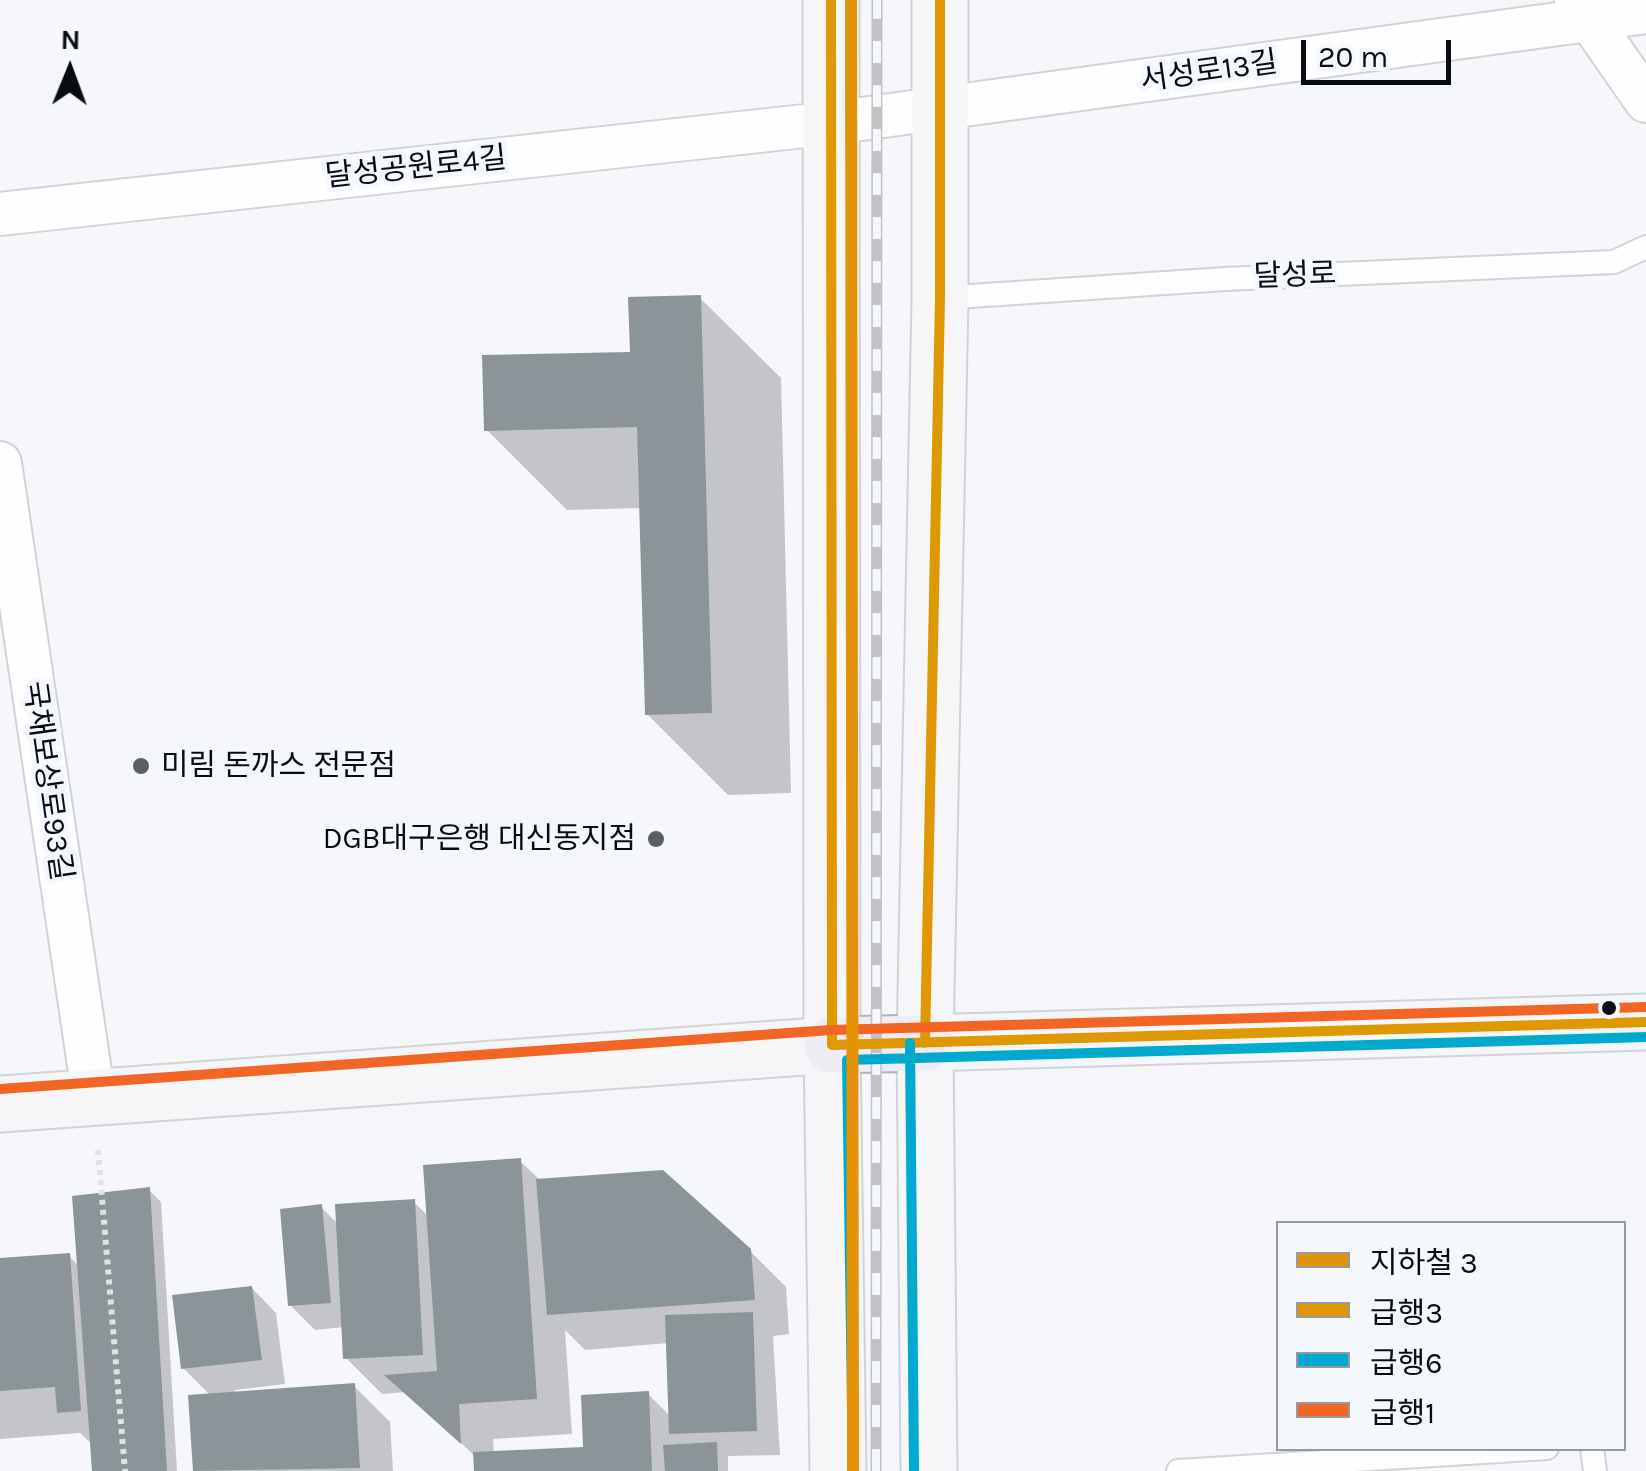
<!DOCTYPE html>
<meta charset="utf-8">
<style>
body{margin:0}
#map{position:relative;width:1646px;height:1471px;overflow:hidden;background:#f5f7fa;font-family:Karla,"Noto Sans KR",sans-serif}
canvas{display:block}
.legend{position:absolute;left:1276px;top:1221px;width:350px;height:230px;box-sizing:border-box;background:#f4f7fb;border:2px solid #96999f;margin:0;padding:12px 18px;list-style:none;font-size:30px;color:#080d14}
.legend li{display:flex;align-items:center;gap:20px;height:50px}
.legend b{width:50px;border:2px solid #96999f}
.north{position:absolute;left:20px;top:20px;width:100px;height:100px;-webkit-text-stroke:8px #f4f7fb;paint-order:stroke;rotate:1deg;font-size:28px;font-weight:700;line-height:40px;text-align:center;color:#080d14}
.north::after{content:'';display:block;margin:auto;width:35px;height:45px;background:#080d14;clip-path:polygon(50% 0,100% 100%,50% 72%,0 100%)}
.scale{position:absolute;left:1301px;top:40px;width:150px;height:45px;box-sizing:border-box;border:5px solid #080d14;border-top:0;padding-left:12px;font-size:30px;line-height:35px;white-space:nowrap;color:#080d14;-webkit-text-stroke:8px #f4f7fb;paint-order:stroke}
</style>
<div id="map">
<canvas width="1646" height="1471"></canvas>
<ul class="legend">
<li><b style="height:12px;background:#e49309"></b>지하철 3</li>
<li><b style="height:12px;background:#df9702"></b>급행3</li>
<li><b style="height:12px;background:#00a9ce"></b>급행6</li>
<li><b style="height:12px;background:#f26522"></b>급행1</li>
</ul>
<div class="north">N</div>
<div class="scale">20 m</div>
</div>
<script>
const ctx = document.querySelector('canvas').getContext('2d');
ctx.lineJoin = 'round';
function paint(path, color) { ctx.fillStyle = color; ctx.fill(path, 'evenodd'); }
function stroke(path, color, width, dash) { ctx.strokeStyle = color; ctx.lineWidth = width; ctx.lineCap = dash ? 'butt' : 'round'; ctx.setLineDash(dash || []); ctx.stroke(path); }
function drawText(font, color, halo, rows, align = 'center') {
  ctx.font = font + ' Karla,"Noto Sans KR",sans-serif'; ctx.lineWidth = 10; ctx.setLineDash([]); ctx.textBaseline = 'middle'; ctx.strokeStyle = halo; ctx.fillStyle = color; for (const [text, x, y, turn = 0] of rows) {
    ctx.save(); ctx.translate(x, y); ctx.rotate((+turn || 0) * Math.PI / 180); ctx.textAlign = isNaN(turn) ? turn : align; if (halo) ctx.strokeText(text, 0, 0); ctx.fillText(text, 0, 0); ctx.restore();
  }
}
const shadow = new Path2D(`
 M700,298L781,378L791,793L728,795L647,714L642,508L567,510L487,430L632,354Z
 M520,1161L541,1181L749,1250L786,1287L789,1334L773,1336L780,1455L728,1456V1471H477L476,1457L406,1392L382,1394L346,1358L344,1327L315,1330L290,1305L321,1207L338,1224L414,1202L429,1217ZM565,1330L585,1350L668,1343L671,1417L648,1394L586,1449L494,1454L493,1439L572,1434Z
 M149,1190L161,1202L177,1471H94L93,1445L80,1433L0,1439V1261L69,1256L80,1267Z
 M252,1288L276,1313L285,1384L235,1390L236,1394L354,1386L390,1422L393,1471H196L191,1397L211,1396L183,1368Z`);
const building = new Path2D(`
 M701,295L712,713L645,715L637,427L484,431L482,355L630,352L628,297Z
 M521,1158L537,1399L459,1404L461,1444L384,1375L437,1371L423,1165Z
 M663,1170L751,1249L755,1300L547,1315L536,1179Z
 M150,1187L167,1471H92L72,1196Z
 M415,1199L423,1355L343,1359L335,1204Z
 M322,1204L331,1303L288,1306L280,1209Z
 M70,1253L81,1411L57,1413L55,1387L0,1391V1258Z
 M252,1286L262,1360L181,1369L172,1295Z
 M753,1312L757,1431L669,1434L665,1315Z
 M355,1383L360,1468L193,1471L188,1395Z
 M649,1391L652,1471H474L473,1452L583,1447L581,1395Z
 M717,1442L718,1471H665L663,1445Z`);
const path = new Path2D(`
 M98,1150L125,1471`);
const service = new Path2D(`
 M940,298L1225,279L1614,262L1646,247
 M1592,1448L1595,1471
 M1178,1471L1547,1448`);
const minor = new Path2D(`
 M1576,0L1646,101
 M0,214L832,123L1646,12
 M0,463L94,1099`);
const secondary = new Path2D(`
 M831,0L832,1045L838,1471
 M925,1043L1646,1022
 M0,1104L832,1045
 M929,1471L925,1043L940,298V0`);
const primary = new Path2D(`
 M832,1045L925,1043`);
const rail = new Path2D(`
 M876,1471L877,0`);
const bus1 = new Path2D(`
 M831,0L832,1045L1646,1022
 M925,1043L940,298V0`);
const bus2 = new Path2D(`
 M910,1043L914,1471
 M853,1471L847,1060L1646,1037`);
const bus3 = new Path2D(`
 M0,1089L831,1030L1646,1007`);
const metro1 = new Path2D(`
 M851,0L853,1471`);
const markers = [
 [141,766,10,"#5b5f64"],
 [656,839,10,"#5b5f64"],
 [1609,1008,9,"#080d14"]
];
const streetNames = [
 ["서성로13길",1209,72,-8],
 ["달성공원로4길",416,168,-6],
 ["달성로",1295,276,-2],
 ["국채보상로93길",47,781,82]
];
const poiNames = [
 ["미림 돈까스 전문점",161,766],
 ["DGB대구은행 대신동지점",636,839,"right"]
];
paint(shadow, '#0003');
paint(building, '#8a9499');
stroke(service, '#cfd3d8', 26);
stroke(minor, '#cfd3d8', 46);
stroke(secondary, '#cfd3d8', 59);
stroke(primary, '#b1b0be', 59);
stroke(path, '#e0e1e2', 6, [5, 5]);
stroke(service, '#fefefe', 22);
stroke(minor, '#fefefe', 42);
stroke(secondary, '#f6f6f9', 55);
stroke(primary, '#eeedf5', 55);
stroke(rail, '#c2c2c4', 11);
stroke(rail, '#f4f7fb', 8, [22]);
stroke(bus1, '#df9702', 10);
stroke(bus2, '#00a9ce', 10);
stroke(bus3, '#f26522', 10);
stroke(metro1, '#e49309', 12);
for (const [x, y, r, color] of markers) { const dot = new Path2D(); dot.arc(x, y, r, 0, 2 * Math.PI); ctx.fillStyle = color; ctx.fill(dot); stroke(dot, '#f4f7fb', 4); }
drawText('30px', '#080d14', '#f4f7fb', streetNames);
drawText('30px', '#080d14', '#f4f7fb', poiNames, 'left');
</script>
